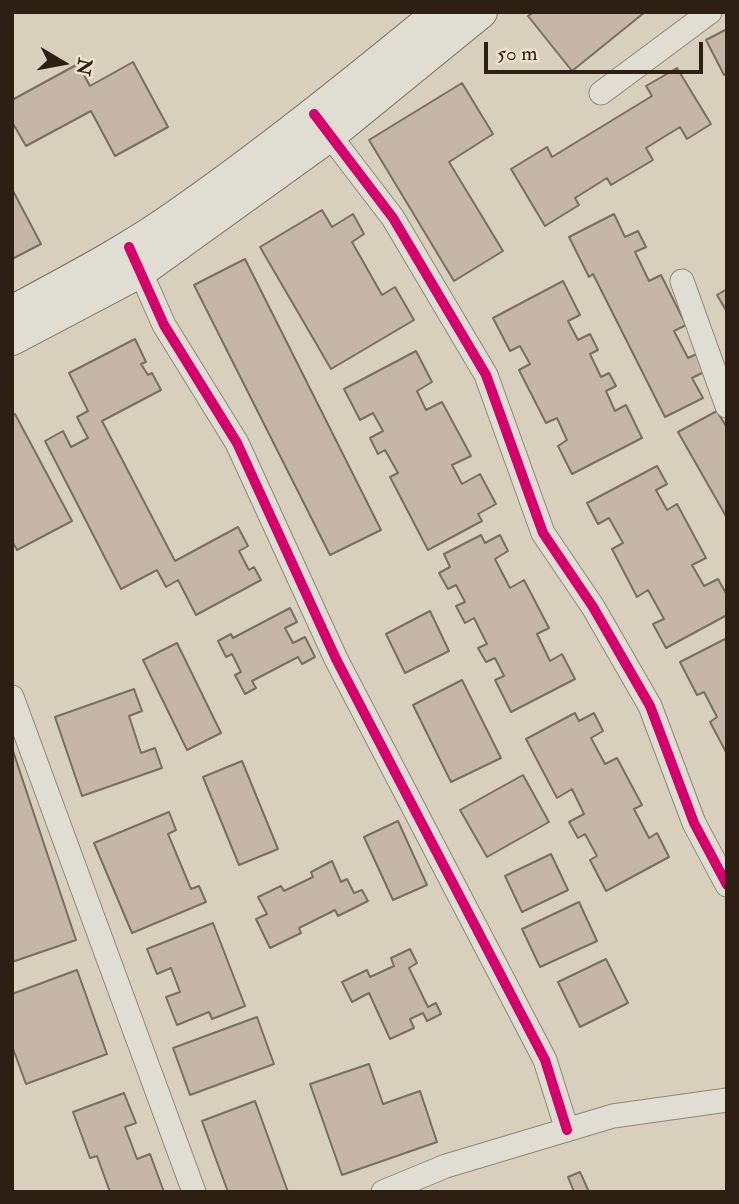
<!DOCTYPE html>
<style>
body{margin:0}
#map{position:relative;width:739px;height:1204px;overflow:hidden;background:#d8d0bc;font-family:"IM FELL Double Pica",serif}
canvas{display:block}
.frame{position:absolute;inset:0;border:14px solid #2d1f13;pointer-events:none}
.north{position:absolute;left:28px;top:28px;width:70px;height:70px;-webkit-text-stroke:5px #ede3cc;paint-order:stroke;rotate:100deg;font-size:19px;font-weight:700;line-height:28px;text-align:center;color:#2d1f13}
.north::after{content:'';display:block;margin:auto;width:24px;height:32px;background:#2d1f13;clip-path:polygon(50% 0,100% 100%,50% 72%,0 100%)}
.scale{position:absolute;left:484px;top:42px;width:219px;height:32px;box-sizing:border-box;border:4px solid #2d1f13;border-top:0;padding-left:9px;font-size:21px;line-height:24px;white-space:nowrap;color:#2d1f13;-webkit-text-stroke:5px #ede3cc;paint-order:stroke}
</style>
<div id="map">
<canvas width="739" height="1204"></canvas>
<div class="frame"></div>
<div class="north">N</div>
<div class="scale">50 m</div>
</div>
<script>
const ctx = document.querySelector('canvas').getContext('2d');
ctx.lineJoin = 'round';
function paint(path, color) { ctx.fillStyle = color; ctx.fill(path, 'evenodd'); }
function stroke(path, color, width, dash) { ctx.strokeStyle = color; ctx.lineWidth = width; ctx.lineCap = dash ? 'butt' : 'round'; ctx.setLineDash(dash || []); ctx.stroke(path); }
const building = new Path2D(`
 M534,12H645L572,71L528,16Z
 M727,29V73L724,75L706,40Z
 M133,62L168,127L115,156L91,111L26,146L12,122V100L78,64L90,86Z
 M677,68L711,124L687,139L680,127L646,148L653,160L611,185L607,178L575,198L579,205L545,226L511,169L547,147L552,157L652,96L646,86Z
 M462,83L493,134L449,162L503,251L454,281L369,140Z
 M12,189L41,244L12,259Z
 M322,210L332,227L353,214L364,234L352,242L382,295L395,287L414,320L331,369L260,247Z
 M614,214L625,237L638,231L646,247L635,252L649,281L661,275L686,325L674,331L688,358L703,351L712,368L692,378L703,398L665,417L593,274L589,277L569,237Z
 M245,259L381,530L330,555L194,285Z
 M563,281L580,315L568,321L578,340L590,334L598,350L590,354L601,377L609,373L616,386L606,391L615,411L626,405L642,438L572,474L558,446L567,440L557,418L546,423L519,370L530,364L520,346L510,351L493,318Z
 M727,289V312L717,295Z
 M135,339L146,362L141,364L148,375L152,373L161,390L102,421L175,561L238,527L248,546L239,551L249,570L254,567L261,580L196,615L178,580L166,587L157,570L121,589L45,441L63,431L71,447L88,438L77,417L88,411L69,373Z
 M416,351L432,382L417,391L426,410L442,402L471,456L452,465L462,484L480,474L496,504L478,514L482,521L428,550L390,477L398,473L385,450L378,454L370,438L383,431L373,413L360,420L344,389Z
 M717,411L727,428V518L678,432Z
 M15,414L72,521L17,550L12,541V416Z
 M657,466L667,484L656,490L667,510L677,504L706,558L692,565L704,586L718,579L727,595V615L666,648L653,624L664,619L648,590L637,597L612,549L623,543L609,518L598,524L587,503Z
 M481,535L485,543L500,535L508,551L495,559L510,588L524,580L549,628L537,634L550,661L562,654L575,679L511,712L495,680L504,676L495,658L486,662L478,648L487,644L474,618L465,623L456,606L465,602L456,585L448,589L439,573L450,567L444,554Z
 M290,608L297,622L285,628L293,643L305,637L315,657L302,664L298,657L252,681L256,688L245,694L235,675L241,672L232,654L226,657L218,641L231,634L233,638Z
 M430,611L449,651L405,673L386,634Z
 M727,638V754L710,722L717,717L704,692L697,695L680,662Z
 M177,643L221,733L187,750L143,660Z
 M462,680L501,758L451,782L413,705Z
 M134,689L142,711L129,716L141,753L155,748L162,768L82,796L55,717Z
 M575,713L579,721L594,713L603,731L591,738L605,764L617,758L642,805L634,809L649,838L657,833L669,857L606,891L590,860L597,856L585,834L578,838L569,822L584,814L572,789L557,798L526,739Z
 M12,748L76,940L12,962Z
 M242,761L278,849L239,865L203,777Z
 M523,775L549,822L487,857L460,810Z
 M169,812L176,830L168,834L191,889L199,886L206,902L132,933L94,843Z
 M398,821L427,885L393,900L364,837Z
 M551,854L568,890L522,912L505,876Z
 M332,861L341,882L347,879L354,893L362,890L368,901L338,916L335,910L299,928L301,933L270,948L256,919L267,914L258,897L281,886L284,891L313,877L311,872Z
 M579,902L597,941L540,967L522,929Z
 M213,923L245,1006L212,1019L209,1012L177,1025L166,997L180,992L171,968L157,974L147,949Z
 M410,949L417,963L409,968L428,1007L436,1003L441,1014L427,1021L423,1013L410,1019L414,1028L390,1039L369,993L352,1002L342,982L367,970L370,977L394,966L391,958Z
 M606,959L628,1003L580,1027L558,982Z
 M77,970L107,1054L26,1084L12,1046V994Z
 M257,1017L274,1064L190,1095L173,1048Z
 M369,1064L383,1104L420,1091L437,1142L342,1175L310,1084Z
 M124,1093L136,1123L125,1127L137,1159L150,1154L164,1192H110L97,1156L90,1158L73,1112Z
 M255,1101L288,1192H228L202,1121Z
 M580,1172L589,1192H574L568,1177Z`);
const street = new Path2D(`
 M601,93L710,12
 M321,124L393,218L486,375L543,533L593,607L650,706L694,823L727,885
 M134,257L164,325L237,443L336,659L545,1060L567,1130
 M682,281L727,406
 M12,697L194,1192
 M383,1192L446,1166L613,1116L727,1100`);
const secondary = new Path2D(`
 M12,312C65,283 120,255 169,221C263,156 352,84 440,12
 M12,339L141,271L330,135L481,12`);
const cycleway = new Path2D(`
 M314,114L393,218L486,375L543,533L593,607L650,706L694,823L727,885
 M129,247L164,325L237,443L336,659L545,1060L567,1130`);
paint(building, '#c6b6a8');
stroke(building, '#766f63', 2);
stroke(street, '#8d877a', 25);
stroke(secondary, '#766f63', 34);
stroke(street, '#e0ddd3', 23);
stroke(secondary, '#e0ddd3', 32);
stroke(cycleway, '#d6006c', 10);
</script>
